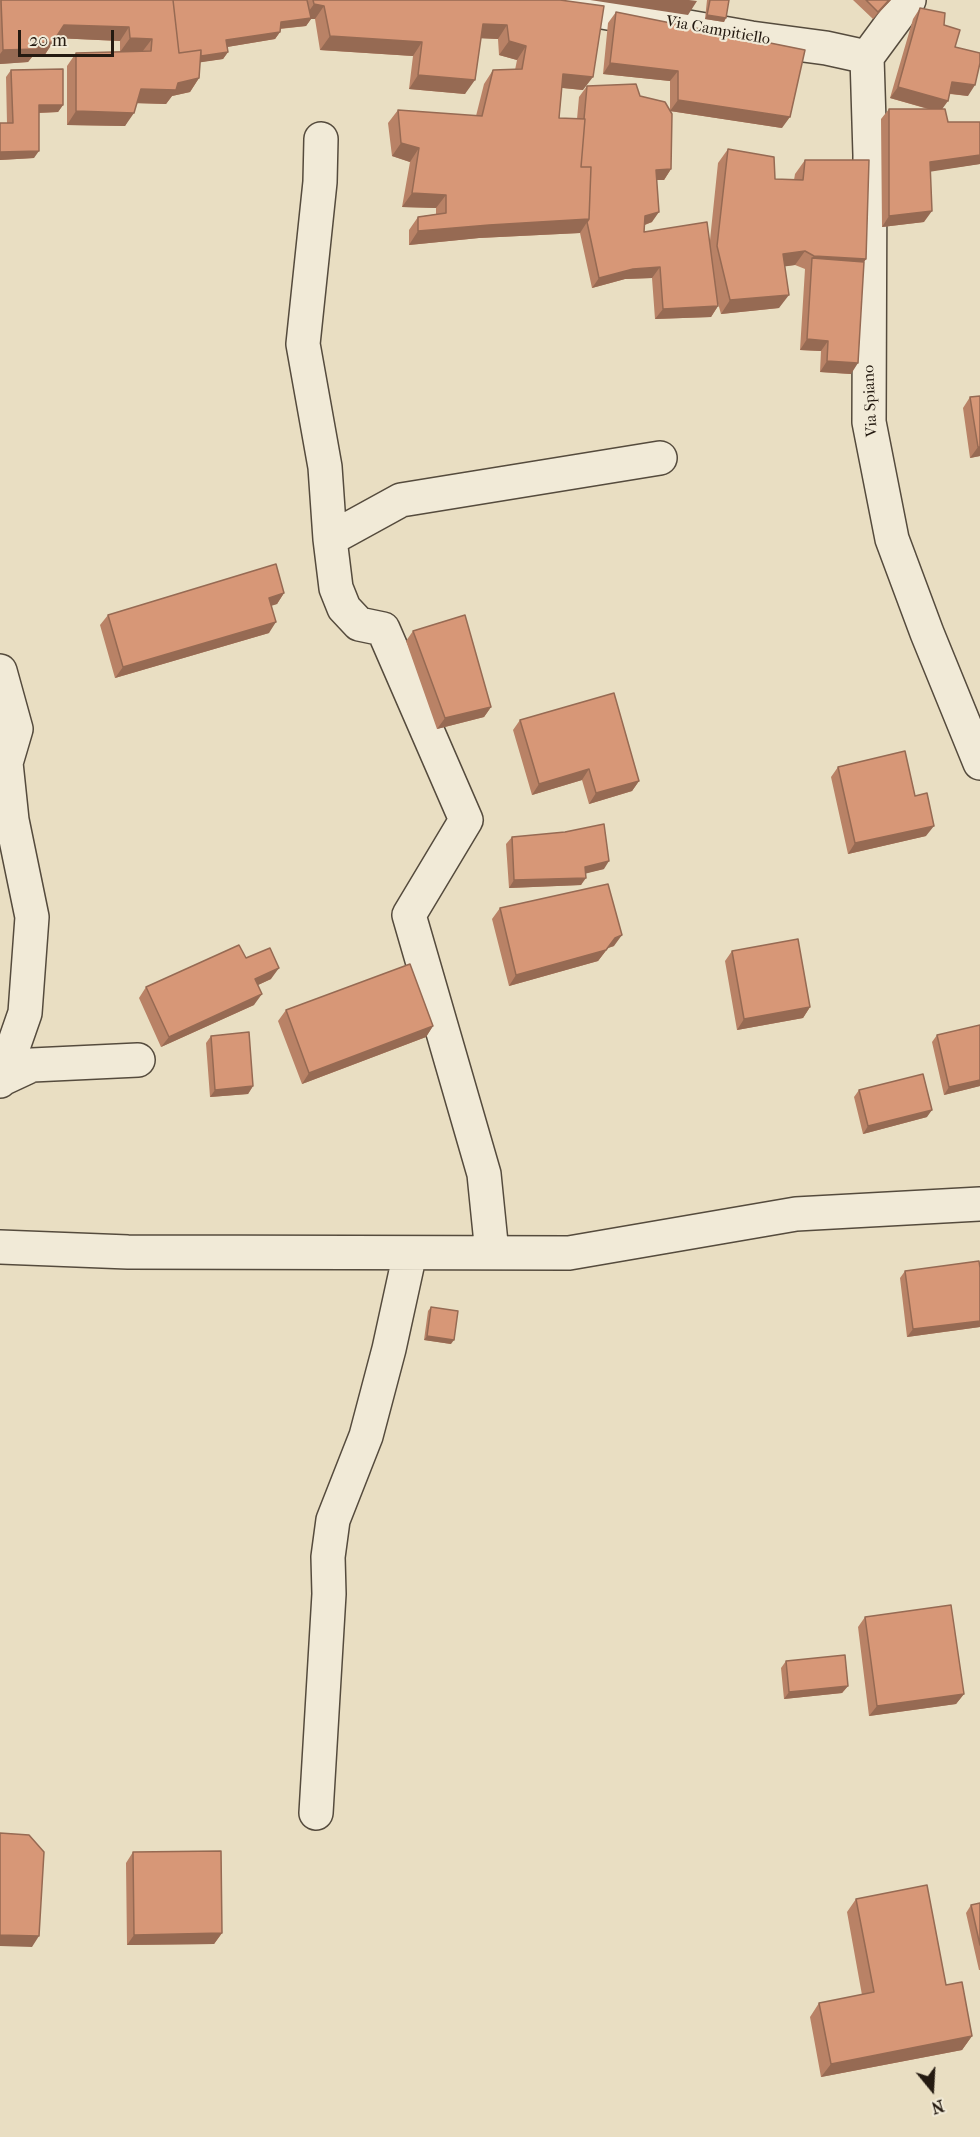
<!DOCTYPE html>
<style>
body{margin:0}
#map{position:relative;width:980px;height:2137px;overflow:hidden;background:#e9dec2;font-family:"IM FELL French Canon",serif}
canvas{display:block}
.north{position:absolute;left:902px;top:2059px;width:60px;height:60px;-webkit-text-stroke:4px #f1ead7;paint-order:stroke;rotate:162deg;font-size:16px;font-weight:700;line-height:24px;text-align:center;color:#241a11}
.north::after{content:'';display:block;margin:auto;width:21px;height:27px;background:#241a11;clip-path:polygon(50% 0,100% 100%,50% 72%,0 100%)}
.scale{position:absolute;left:18px;top:30px;width:96px;height:27px;box-sizing:border-box;border:3px solid #241a11;border-top:0;padding-left:8px;font-size:18px;line-height:21px;white-space:nowrap;color:#241a11;-webkit-text-stroke:4px #f1ead7;paint-order:stroke}
</style>
<div id="map">
<canvas width="980" height="2137"></canvas>
<div class="north">N</div>
<div class="scale">20 m</div>
</div>
<script>
const ctx = document.querySelector('canvas').getContext('2d');
ctx.lineJoin = 'round';
function stroke(path, color, width, dash) { ctx.strokeStyle = color; ctx.lineWidth = width; ctx.lineCap = dash ? 'butt' : 'round'; ctx.setLineDash(dash || []); ctx.stroke(path); }
function paint(path, color) { ctx.fillStyle = color; ctx.fill(path, 'evenodd'); }
function drawText(font, color, halo, rows, align = 'center') {
  ctx.font = font + ' "IM FELL French Canon",serif'; ctx.lineWidth = 4.5; ctx.setLineDash([]); ctx.textBaseline = 'middle'; ctx.strokeStyle = halo; ctx.fillStyle = color; for (const [text, x, y, turn = 0] of rows) {
    ctx.save(); ctx.translate(x, y); ctx.rotate((+turn || 0) * Math.PI / 180); ctx.textAlign = isNaN(turn) ? turn : align; if (halo) ctx.strokeText(text, 0, 0); ctx.fillText(text, 0, 0); ctx.restore();
  }
}
const street = new Path2D(`
 M534,0L751,38L826,48L867,57
 M867,57L870,155L869,422L892,539L927,633L980,763
 M867,57L909,0
 M321,139L320,182L303,344L325,467L330,539L336,588L344,608L359,624L383,629L466,820L409,915L484,1174L492,1253
 M330,539L401,500L660,458
 M0,671L16,729L6,763L12,820L32,917L25,1013L2,1079
 M0,1081L2,1079L32,1065L138,1060
 M0,1247L128,1252L569,1253L796,1214L980,1204
 M316,1813L329,1594L328,1557L333,1520L366,1436L389,1349L410,1253`);
const wall = new Path2D(`
 M0,0H560L583,90L562,88L559,118L577,119L579,97L587,86L640,96L671,169L664,180H657L652,222L645,225L644,232L710,240L718,163L728,149L775,179L794,180L795,174L805,160L866,259L864,262L851,374L820,372L821,351L800,350L805,269L795,265L785,266L779,308L721,314L717,300L718,306L711,317L655,319L652,278L625,279L592,288L580,233L479,238L409,245V230L418,217L436,214V208L402,207L410,162L392,156L388,123L398,110L476,116L484,84L493,70H515L517,60L499,55L498,39L481,38L465,94L409,89L413,56L320,50L315,19H311L306,26L280,29V32L275,39L227,47L228,52L223,59L200,62L199,78L190,92L172,96L166,104L137,103L125,126L67,125V66L76,53L120,52V41L56,38L44,56L32,57L28,62L0,64Z
 M707,0H729L724,22L705,19Z
 M853,0H891L873,19Z
 M920,8L944,25L955,47L968,96L950,94L942,109L948,122L980,164L930,171L924,222L882,227L881,119L889,109H928L890,98L913,19Z
 M616,12L782,128L670,111V81L603,74L608,23Z
 M11,70L63,105L58,112L39,113L34,158L0,160V123H7L6,77Z
 M980,396V456L970,458L963,408L970,397Z
 M284,593L277,604L272,605L269,633L115,678L100,625L108,615Z
 M413,631L491,707L484,717L437,729L406,641Z
 M520,720L639,781L632,791L589,804L582,780L532,795L513,730Z
 M838,767L915,796L926,836L848,854L831,777Z
 M512,837L604,869L586,873L581,885L509,888L506,844Z
 M500,908L614,946L608,948L598,961L509,986L492,919Z
 M732,951L810,1007L803,1018L737,1030L725,961Z
 M246,958L271,979L258,985L254,1005L161,1047L139,998L146,987Z
 M286,1010L433,1026L426,1037L302,1084L278,1021Z
 M937,1035L980,1086L944,1095L932,1042Z
 M211,1036L253,1086L248,1094L210,1097L206,1043Z
 M859,1090L927,1117L863,1134L854,1097Z
 M980,1268V1327L907,1337L900,1278L905,1271Z
 M431,1307L451,1344L424,1340L428,1311Z
 M865,1617L964,1694L956,1704L869,1716L858,1627Z
 M786,1661L848,1686L842,1693L784,1699L781,1668Z
 M133,1852L222,1933L214,1944L127,1945L126,1863Z
 M856,1899L946,1985L972,2036L962,2050L821,2077L810,2017L819,2003L862,1995L847,1912Z
 M980,1903V1970H979L966,1913L971,1905Z`);
const shadedWall = new Path2D(`
 M590,0H689L697,1L688,15Z
 M889,0H891L873,19L878,12Z
 M314,4L324,6L315,19H311L306,26L276,29L281,22L304,18Z
 M707,15L726,18L724,22L705,19Z
 M483,24L507,25L498,39L474,38Z
 M64,25L129,27L120,41L55,38Z
 M280,32L275,39L221,48L226,40Z
 M330,36L422,42L413,56L320,50Z
 M130,38L152,39L142,52H120Z
 M509,41L526,46L517,60L499,55Z
 M53,42L44,56L32,57L28,62L0,64V54L3,50L38,43Z
 M228,52L223,59L169,67L175,59Z
 M610,63L678,71L670,81L603,74Z
 M563,74L593,77L583,90L554,87Z
 M418,75L475,80L465,94L409,89Z
 M199,78L190,92L172,96L166,104L131,103L141,89L178,83Z
 M952,82L975,85L968,96L945,93Z
 M898,87L948,101L940,112L890,98Z
 M678,100L790,117L782,128L670,111Z
 M39,105H63L58,112L34,113Z
 M76,111L134,113L125,126L67,125Z
 M401,143L419,148L410,162L392,156Z
 M39,151L34,158L0,160V152Z
 M980,155V164L922,173L930,162Z
 M671,169L664,180H649L656,170Z
 M412,193L446,195L436,208L402,207Z
 M932,211L924,222L882,227L889,216Z
 M659,212L652,222L638,227L645,216Z
 M589,219L580,233L479,238L409,245L418,231L489,225Z
 M805,251L795,265L774,268L783,254Z
 M814,256L866,259L857,272L812,258Z
 M660,267L652,278L625,279L592,288L599,278L633,269Z
 M789,295L779,308L721,314L730,300Z
 M718,306L711,317L655,319L663,309Z
 M807,339L828,341L821,351L800,350Z
 M827,361L858,363L851,374L820,372Z
 M978,447H980V456L970,458Z
 M284,593L277,604L262,609L269,598Z
 M276,622L269,633L115,678L123,667Z
 M491,707L484,717L437,729L445,718Z
 M589,769L582,780L532,795L539,784Z
 M639,781L632,791L589,804L596,793Z
 M934,826L926,836L848,854L855,843Z
 M609,861L604,869L580,875L585,867Z
 M586,878L581,885L509,888L514,880Z
 M622,935L614,946L608,948L598,961L509,986L516,975Z
 M279,968L271,979L247,990L255,979Z
 M262,994L254,1005L161,1047L169,1037Z
 M810,1007L803,1018L737,1030L744,1019Z
 M433,1026L426,1037L302,1084L309,1073Z
 M980,1080V1086L944,1095L949,1087Z
 M253,1086L248,1094L210,1097L215,1090Z
 M932,1110L927,1117L863,1134L868,1126Z
 M980,1321V1327L907,1337L913,1329Z
 M427,1336L454,1340L451,1344L424,1340Z
 M848,1686L842,1693L784,1699L789,1692Z
 M964,1694L956,1704L869,1716L877,1706Z
 M222,1933L214,1944L127,1945L134,1935Z
 M0,1935L39,1936L32,1947L0,1946Z
 M972,2036L962,2050L821,2077L831,2064Z`);
const building = new Path2D(`
 M1,0H173L179,53L201,50L199,78L178,83L176,90L141,89L134,113L76,111V53L151,51L152,39L130,38L129,27L64,25L53,42L38,43L37,49L3,50Z
 M173,0H307L311,18L281,22L280,32L226,40L228,52L201,56V50L179,53Z
 M313,0H560L604,6L593,77L563,74L559,118L585,119L581,167H591L589,219L489,225L418,231V217L446,213V195L412,193L419,148L401,143L398,110L482,116L493,70L522,69L526,46L509,41L507,25L483,24L475,80L418,75L422,42L330,36L324,6L314,4Z
 M710,0H729L726,18L707,15Z
 M866,0H889L878,12Z
 M920,8L945,13L944,25L960,30L955,47L980,53V63L975,85L952,82L948,101L898,87Z
 M616,12L805,50L790,117L678,100V71L610,63Z
 M63,69V105H39V151L0,152V123H13L11,70Z
 M636,84L640,96L665,102L672,114L671,169L656,170L659,212L645,216L644,232L707,222L718,306L663,309L660,267L633,269L599,278L587,222L589,219L591,167H581L585,119H584L587,86Z
 M889,109H945L948,122H980V155L930,162L932,211L889,216Z
 M728,149L774,157L775,179L803,180L805,160H869L866,259L814,256L805,251L783,254L789,295L730,300L717,246Z
 M812,258L864,262L858,363L827,361L828,341L807,339Z
 M980,396V447H978L970,397Z
 M276,564L284,593L269,598L276,622L123,667L108,615Z
 M465,615L491,707L445,718L413,631Z
 M614,693L639,781L596,793L589,769L539,784L520,720Z
 M905,751L915,796L927,793L934,826L855,843L838,767Z
 M604,824L609,861L585,867L586,878L514,880L512,837L565,832Z
 M608,884L622,935L615,938L606,950L516,975L500,908Z
 M798,939L810,1007L744,1019L732,951Z
 M239,945L246,958L270,948L279,968L255,979L262,994L169,1037L146,987Z
 M410,964L433,1026L309,1073L286,1010Z
 M980,1025V1080L949,1087L937,1035Z
 M249,1032L253,1086L215,1090L211,1036Z
 M923,1074L932,1110L868,1126L859,1090Z
 M979,1261L980,1268V1321L913,1329L905,1271Z
 M431,1307L458,1311L454,1340L427,1336Z
 M951,1605L964,1694L877,1706L865,1617Z
 M845,1655L848,1686L789,1692L786,1661Z
 M0,1833L29,1835L44,1852L39,1936L0,1935Z
 M221,1851L222,1933L134,1935L133,1852Z
 M927,1885L946,1985L962,1982L972,2036L831,2064L819,2003L874,1992L856,1899Z
 M980,1903V1945L971,1905Z`);
const streetNames = [
 ["Via Campitiello",718,31,10],
 ["Via Spiano",871,401,-93]
];
stroke(street, '#554b3d', 36);
stroke(street, '#f1ead7', 33);
paint(wall, '#b98266');
paint(shadedWall, '#966a53');
paint(building, '#d79777');
stroke(building, '#966a53', 1.5);
drawText('16px', '#241a11', '#f1ead7', streetNames);
</script>
